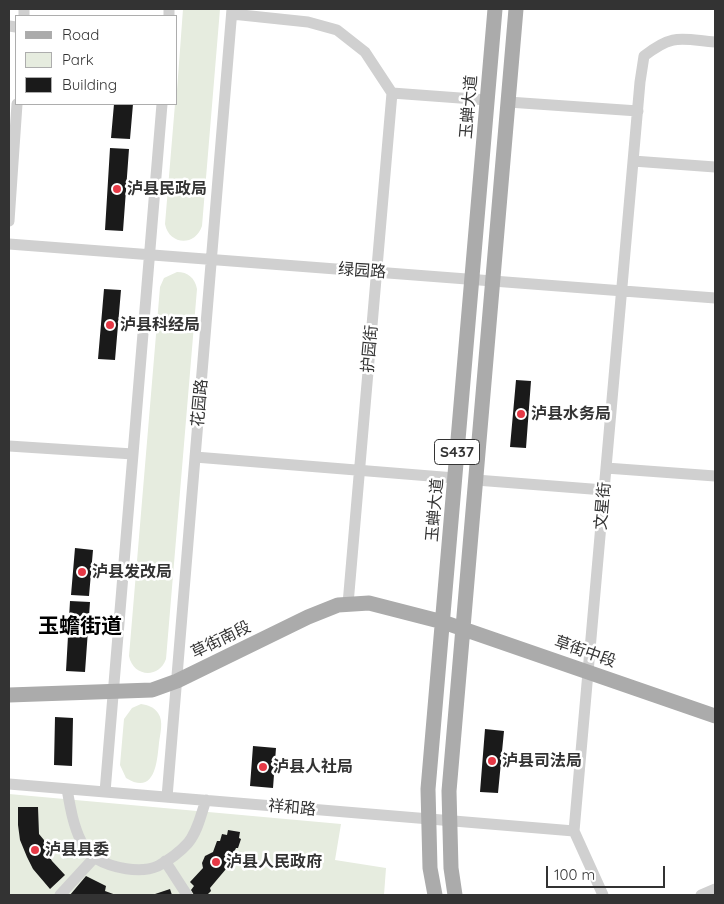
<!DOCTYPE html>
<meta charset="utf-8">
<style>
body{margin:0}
#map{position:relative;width:724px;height:904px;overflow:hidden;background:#fff;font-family:Quicksand,sans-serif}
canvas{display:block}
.frame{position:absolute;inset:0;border:10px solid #333;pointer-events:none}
.legend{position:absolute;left:15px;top:15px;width:162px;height:90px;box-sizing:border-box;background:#fff;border:1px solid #adadad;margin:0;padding:6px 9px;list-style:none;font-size:15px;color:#333}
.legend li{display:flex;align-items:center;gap:10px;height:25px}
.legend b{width:25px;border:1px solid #adadad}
.scale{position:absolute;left:546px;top:866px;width:119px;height:22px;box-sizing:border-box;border:2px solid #333;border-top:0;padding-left:6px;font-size:15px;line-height:18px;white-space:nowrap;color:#333;-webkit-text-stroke:4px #fff;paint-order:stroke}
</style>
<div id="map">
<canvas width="724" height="904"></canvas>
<div class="frame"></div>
<ul class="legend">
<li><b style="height:6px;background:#ababab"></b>Road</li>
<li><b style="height:14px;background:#e6ecdf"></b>Park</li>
<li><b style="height:14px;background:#1a1a1a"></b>Building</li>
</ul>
<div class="scale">100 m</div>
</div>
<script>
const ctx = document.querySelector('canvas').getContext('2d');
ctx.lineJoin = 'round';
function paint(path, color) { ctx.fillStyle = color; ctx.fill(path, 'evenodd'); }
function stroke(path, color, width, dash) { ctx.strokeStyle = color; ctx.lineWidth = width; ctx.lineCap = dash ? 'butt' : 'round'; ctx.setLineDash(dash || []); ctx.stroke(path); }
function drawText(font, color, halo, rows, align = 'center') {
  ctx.font = font + ' Quicksand,"Noto Sans SC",sans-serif'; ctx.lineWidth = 5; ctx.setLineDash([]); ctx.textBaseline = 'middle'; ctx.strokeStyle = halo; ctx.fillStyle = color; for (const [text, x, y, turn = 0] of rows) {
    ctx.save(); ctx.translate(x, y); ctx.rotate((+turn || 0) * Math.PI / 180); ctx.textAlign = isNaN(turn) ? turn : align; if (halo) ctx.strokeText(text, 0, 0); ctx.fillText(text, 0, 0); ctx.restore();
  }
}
const green = new Path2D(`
 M183,9H220L202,226C195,247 169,245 165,224L175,104H176Z
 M177,272C188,272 195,278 197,289L166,659C159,679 133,677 129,656L160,287L164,278Z
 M141,704C148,705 154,707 158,713C164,721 160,734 159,743C157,762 155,796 126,778L120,765L124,719L132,708Z
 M9,794L341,824L335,860L386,868L384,895H9Z`);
const building = new Path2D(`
 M114,104H133L130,139L111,138Z
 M110,148L129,149L123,231L105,230Z
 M104,289L121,290L115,360L98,359Z
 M516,380L531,381L526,448L510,447Z
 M75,548L93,550L89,596L71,595Z
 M70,601L90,602L85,672L66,671Z
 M55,717L73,718L72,766L54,765Z
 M485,729L504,731L498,793L480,792Z
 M253,746L276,748L273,788L250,786Z
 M18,807H38L39,834L44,840V847L52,861L65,875L50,889L33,869L27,857L20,840L18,825Z
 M228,830L240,832L239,838L241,839L238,848H236L226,869L210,888L211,891L207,895H194L191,890L194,886L190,882L203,868L202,863L205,856L213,852L217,841H220L222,834L227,835Z
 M86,876L106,886L105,891L116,895H70Z
 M170,889L172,895H152Z`);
const minor = new Path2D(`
 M232,14L308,22L337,30L365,52L392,93L487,100
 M24,16V9
 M169,16V9
 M9,26L16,27
 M508,102L638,111
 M633,161L715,167
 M9,221L17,104
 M9,244L715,298
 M9,446L133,454
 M195,457L455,478
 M606,468L715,476
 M476,480L604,490
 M348,604L392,93
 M9,784L574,831
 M67,789C70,806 73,825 81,841C84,846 90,855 95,858C112,868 140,874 158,866C169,860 180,852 188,843C198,831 201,814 206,800
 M105,792L162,104
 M167,797L232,9
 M165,861L187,895
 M60,895L94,858
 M603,895L574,831L640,82L644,56C673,33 681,39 715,42
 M701,895L715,889`);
const major = new Path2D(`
 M9,695L152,690L177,681L308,617L338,605L369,603L443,622L715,716
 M435,895L430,868L428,789L495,9
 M455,895L451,868L449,791L516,9`);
const markers = [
 [117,189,5,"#e63946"],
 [110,325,5,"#e63946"],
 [521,414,5,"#e63946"],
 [82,572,5,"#e63946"],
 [492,761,5,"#e63946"],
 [263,767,5,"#e63946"],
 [35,850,5,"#e63946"],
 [216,862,5,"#e63946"]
];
const shields = [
 [457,452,45]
];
const shieldNames = [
 ["S437",457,452]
];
const streetNames = [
 ["玉蝉大道",469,107,-85],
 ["绿园路",362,271,4],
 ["护园街",370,349,-85],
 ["花园路",200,403,-85],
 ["文星街",603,506,-85],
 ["玉蝉大道",435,510,-85],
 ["草街南段",221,640,-26],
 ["草街中段",585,652,19],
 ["祥和路",292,808,5]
];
const poiNames = [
 ["泸县民政局",127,189],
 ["泸县科经局",120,325],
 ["泸县水务局",531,414],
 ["泸县发改局",92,572],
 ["泸县司法局",502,761],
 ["泸县人社局",273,767],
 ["泸县县委",45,850],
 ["泸县人民政府",226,862]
];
const districtNames = [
 ["玉蟾街道",80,627]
];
paint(green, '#e6ecdf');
paint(building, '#1a1a1a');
stroke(minor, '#d0d0d0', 11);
stroke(major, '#ababab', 15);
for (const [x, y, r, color] of markers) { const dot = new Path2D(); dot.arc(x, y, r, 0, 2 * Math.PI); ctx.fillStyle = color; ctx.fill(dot); stroke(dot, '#fff', 2); }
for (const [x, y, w] of shields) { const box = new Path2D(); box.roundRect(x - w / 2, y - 12.5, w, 25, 4); ctx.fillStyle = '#fff'; ctx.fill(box); stroke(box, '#333', 1); }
drawText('bold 15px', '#333', null, shieldNames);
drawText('16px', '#333', '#fff', streetNames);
drawText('bold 16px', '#333', '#fff', poiNames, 'left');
drawText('bold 21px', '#000', '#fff', districtNames);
</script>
